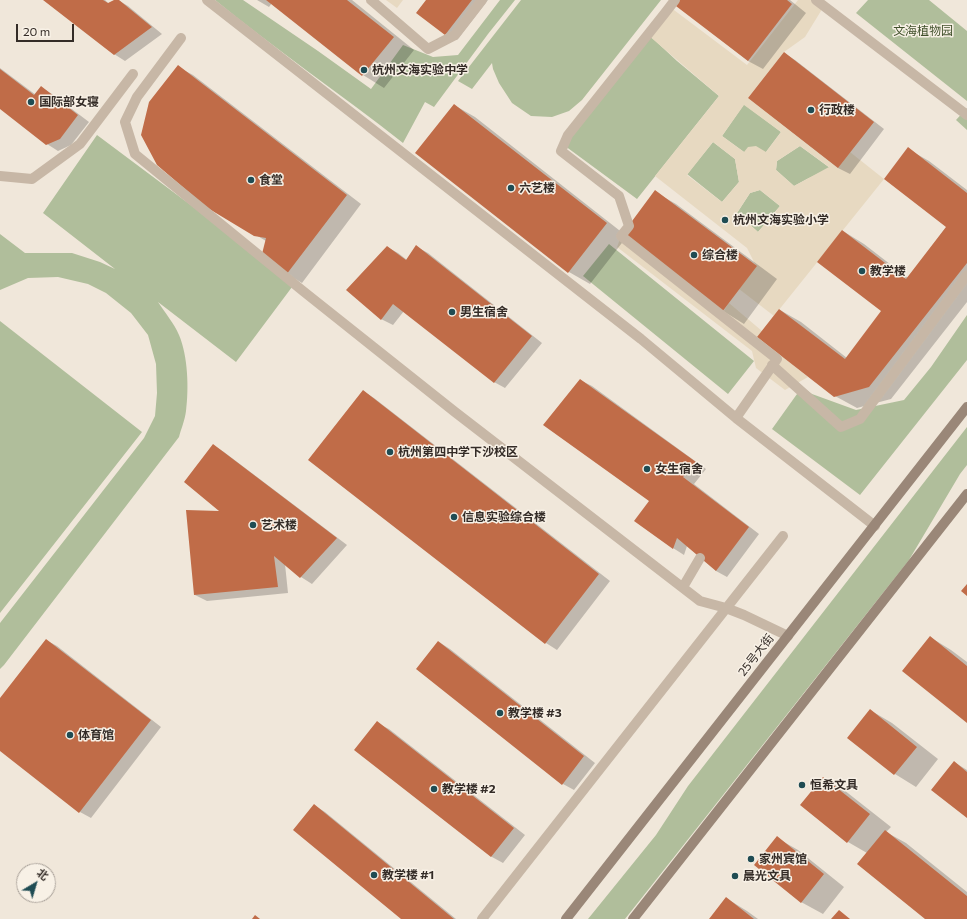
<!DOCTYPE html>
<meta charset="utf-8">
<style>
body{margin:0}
#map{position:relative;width:967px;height:919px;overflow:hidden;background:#f0e7da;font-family:Commissioner,"Noto Sans SC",sans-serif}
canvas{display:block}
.north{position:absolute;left:16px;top:863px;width:40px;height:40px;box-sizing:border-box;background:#f8f1e6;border:1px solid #aaa29a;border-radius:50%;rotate:38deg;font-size:11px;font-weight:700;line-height:16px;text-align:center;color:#342c27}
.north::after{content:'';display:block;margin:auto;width:14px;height:18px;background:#1f4c53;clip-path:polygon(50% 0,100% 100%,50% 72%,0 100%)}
.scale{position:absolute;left:16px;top:24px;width:58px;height:18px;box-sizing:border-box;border:2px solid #342c27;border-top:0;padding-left:5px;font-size:12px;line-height:14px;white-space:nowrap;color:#342c27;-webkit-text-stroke:3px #f8f1e6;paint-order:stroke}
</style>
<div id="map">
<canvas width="967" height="919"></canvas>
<div class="north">北</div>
<div class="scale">20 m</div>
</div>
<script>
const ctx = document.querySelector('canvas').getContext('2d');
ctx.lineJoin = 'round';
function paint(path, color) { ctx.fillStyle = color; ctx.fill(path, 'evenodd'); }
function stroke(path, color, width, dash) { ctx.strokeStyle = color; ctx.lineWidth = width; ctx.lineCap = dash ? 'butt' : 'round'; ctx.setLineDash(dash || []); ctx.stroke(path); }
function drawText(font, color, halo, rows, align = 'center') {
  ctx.font = font + ' Commissioner,"Noto Sans SC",sans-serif'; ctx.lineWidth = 3; ctx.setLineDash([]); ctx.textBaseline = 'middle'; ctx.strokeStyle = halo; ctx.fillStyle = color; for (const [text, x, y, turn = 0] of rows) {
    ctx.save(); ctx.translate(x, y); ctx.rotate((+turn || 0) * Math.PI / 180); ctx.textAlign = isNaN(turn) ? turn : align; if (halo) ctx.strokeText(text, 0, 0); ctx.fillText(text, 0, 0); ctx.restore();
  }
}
const green = new Path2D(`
 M215,0H243L318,51L371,89L403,45L433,57L458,55L500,0H515L488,34L434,107L425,102L403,143C341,94 276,50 215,0Z
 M521,0H661L582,100L569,111L552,117L531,116L512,103L499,83L493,69L492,63L472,89L458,81Z
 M868,0H929L967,31V101L856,13Z
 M648,34L677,61L719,96L637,199L561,143Z
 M744,104L781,132L766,152H744L722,136Z
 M967,108V130L956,120Z
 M97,135L295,283L236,362L158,302C165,313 174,323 179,335C188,356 189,389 186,411C185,420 181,429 179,437L4,665L0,669V623L144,438L155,416L157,393L156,364L148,335L131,313L106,293L88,284L58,277L28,278L0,290V234L25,253H72L100,262L115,269L43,213Z
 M713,142L735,159L739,182L722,202L687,174Z
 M800,146L830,168L807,179L794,186L776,170L777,161Z
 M760,190L780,206L758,232L737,213L750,193Z
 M609,244L754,361L728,394L583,276Z
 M967,315V360L860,495L772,429L802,387L812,394L856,410L904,400L931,367Z
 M0,321L142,432L0,613Z
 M967,427V465L960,474L909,560L625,919H588L656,835L688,786Z`);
const plaza = new Path2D(`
 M386,0H403L397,8Z
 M798,0H816L824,6L805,37L784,52L748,98L838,168L850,152L884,179L774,316L739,289L756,266L747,248L655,176L719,96L648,35L670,7L747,65ZM744,105L781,132L766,152L756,146L748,147L744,152L722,136ZM713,142L735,159L739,182L722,202L687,175ZM800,146L829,167L794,186L776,170L777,161ZM760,190L780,206L758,232L737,213L750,193Z
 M621,236L721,315L729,303L762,331L758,337L808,377L785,390L756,368L752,351L617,247Z`);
const shadow = new Path2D(`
 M44,0H105L109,4L116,0H118L128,6L162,34L125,61L114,54Z
 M257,0H352L414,50L384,88L363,75L272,3L269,7Z
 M427,0H488L457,40L446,34L417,12Z
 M676,0H790L806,13L763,69L748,61L674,3Z
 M784,53L795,60L884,129L850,174L838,168L749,98Z
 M178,67L193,75L361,204L302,283L287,274L266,241L207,206Z
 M0,68L36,95L41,87L52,94L89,122L71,145L58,151L47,144L0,108Z
 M454,105L475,117L624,234L655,192L676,204L777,279L744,324L723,311L625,239L590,284L569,272L417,153Z
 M908,149L929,161L967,190V302L891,399L857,408L835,396L780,310L801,322L847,358L883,311L843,231L864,244L908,278L947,226Z
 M387,247L398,253L407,260L417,247L428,253L542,343L505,388L494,382L404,311L393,325L381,319Z
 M580,380L592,386L706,469L694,484L759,534L727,577L716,571L687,546L684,555L673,548L636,521L650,501Z
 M363,391L374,398L610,581L557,650L546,643Z
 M213,445L224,452L347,545L312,584L301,577L285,564L288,593L207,601L195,595L222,512Z
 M930,637L951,650L967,662V722Z
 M46,640L57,646L161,727L91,818L80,812L0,749V699Z
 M439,642L450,649L595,763L574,790L563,784Z
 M870,710L892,723L938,759L916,787L895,774L849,738Z
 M377,723L389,729L525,835L503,863L492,857L356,750Z
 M954,762L967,770V817Z
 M823,778L844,790L891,827L886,832L906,843L967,892V919H927L867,853L848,842Z
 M314,805L325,812L456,919H403Z
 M777,838L798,850L844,887L823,914L801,902Z
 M726,898L747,911L758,919H710Z`);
const building = new Path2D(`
 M43,0H103L108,3L114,0H119L152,27L114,55Z
 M266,0H347L394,37L362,76Z
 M426,0H472L445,35L416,13Z
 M675,0H787L792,4L748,61L672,3Z
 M784,52L874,122L838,168L748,98Z
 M178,65L347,195L286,275L262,254L266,238L254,236L206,207L157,165L141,135L149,102Z
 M0,69L34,95L41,86L78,115L60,139L46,145L0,109Z
 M454,104L607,223L568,273L415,153Z
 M908,147L967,193V263L869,387L834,397L757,337L779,309L845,359L881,311L817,262L842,230L906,279L946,227L884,179Z
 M655,190L757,266L722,312L621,236Z
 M416,245L532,336L494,383L393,304L381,320L346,290L387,246L406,260Z
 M580,379L696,462L683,477L749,527L716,571L677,538L673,549L634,521L649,501L543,425Z
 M363,390L599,574L545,644L308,460Z
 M213,444L337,538L300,578L274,556L278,587L194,595L186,510L219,511L184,482Z
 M967,584V596L961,591Z
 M930,636L967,666V723L902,671Z
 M46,639L151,720L79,813L0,751V698Z
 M438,641L584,756L562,785L416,669Z
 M870,709L917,747L894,775L847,738Z
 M377,721L514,828L491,857L354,750Z
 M954,761L967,772V818L931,790Z
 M823,777L870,814L847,843L800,805Z
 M314,804L454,919H401L293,830Z
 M885,830L967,896V919H925L857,864Z
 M777,836L824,874L801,903L754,865Z
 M726,897L754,919H709Z
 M839,910L850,919H831Z
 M255,915L260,919H252Z`);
const minor = new Path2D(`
 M207,0L641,339L736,418
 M371,0L428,49L455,35L482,0
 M675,0L665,13L568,135L561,151L619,196L629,226L621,236L777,359L736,418L875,526
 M816,0L967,115
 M181,38L137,97L125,122L135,154L303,291L455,412L700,601L726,608L744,615L788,636
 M0,176L32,179L80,144L133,74
 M772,365L841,427L860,419L967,275
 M683,587L700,558
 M482,919L783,536`);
const secondary = new Path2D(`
 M566,919L967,407
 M633,919L967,494`);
const markers = [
 [364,70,4,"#1f4c53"],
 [31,102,4,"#1f4c53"],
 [811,110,4,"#1f4c53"],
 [251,180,4,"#1f4c53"],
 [511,188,4,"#1f4c53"],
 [725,220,4,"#1f4c53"],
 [694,255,4,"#1f4c53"],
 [862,271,4,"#1f4c53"],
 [452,312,4,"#1f4c53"],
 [390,452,4,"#1f4c53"],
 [647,469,4,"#1f4c53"],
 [454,517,4,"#1f4c53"],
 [253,525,4,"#1f4c53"],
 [500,713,4,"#1f4c53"],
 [70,735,4,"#1f4c53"],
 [802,785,4,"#1f4c53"],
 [434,789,4,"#1f4c53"],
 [751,859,4,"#1f4c53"],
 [374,875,4,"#1f4c53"],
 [735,876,4,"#1f4c53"]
];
const parkNames = [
 ["文海植物园",923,31]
];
const poiNames = [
 ["杭州文海实验中学",372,70],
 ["国际部女寝",39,102],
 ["行政楼",819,110],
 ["食堂",259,180],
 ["六艺楼",519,188],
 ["杭州文海实验小学",733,220],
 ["综合楼",702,255],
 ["教学楼",870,271],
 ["男生宿舍",460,312],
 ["杭州第四中学下沙校区",398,452],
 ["女生宿舍",655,469],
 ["信息实验综合楼",462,517],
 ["艺术楼",261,525],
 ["教学楼 #3",508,713],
 ["体育馆",78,735],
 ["恒希文具",810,785],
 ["教学楼 #2",442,789],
 ["家州宾馆",759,859],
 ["教学楼 #1",382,875],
 ["晨光文具",743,876]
];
const streetNames = [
 ["25号大街",756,655,-52]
];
paint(green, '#b0be9b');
paint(plaza, '#e7d9c1');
paint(shadow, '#0003');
paint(building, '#c06c48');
stroke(minor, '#c7b7a6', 10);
stroke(secondary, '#9a8778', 10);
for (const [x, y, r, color] of markers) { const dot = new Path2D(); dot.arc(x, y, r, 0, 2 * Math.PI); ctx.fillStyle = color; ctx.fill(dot); stroke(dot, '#f8f1e6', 1.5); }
drawText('12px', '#41512c', '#f8f1e6', parkNames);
drawText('bold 12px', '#342c27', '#f8f1e6', poiNames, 'left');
drawText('12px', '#342c27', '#f8f1e6', streetNames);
</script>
